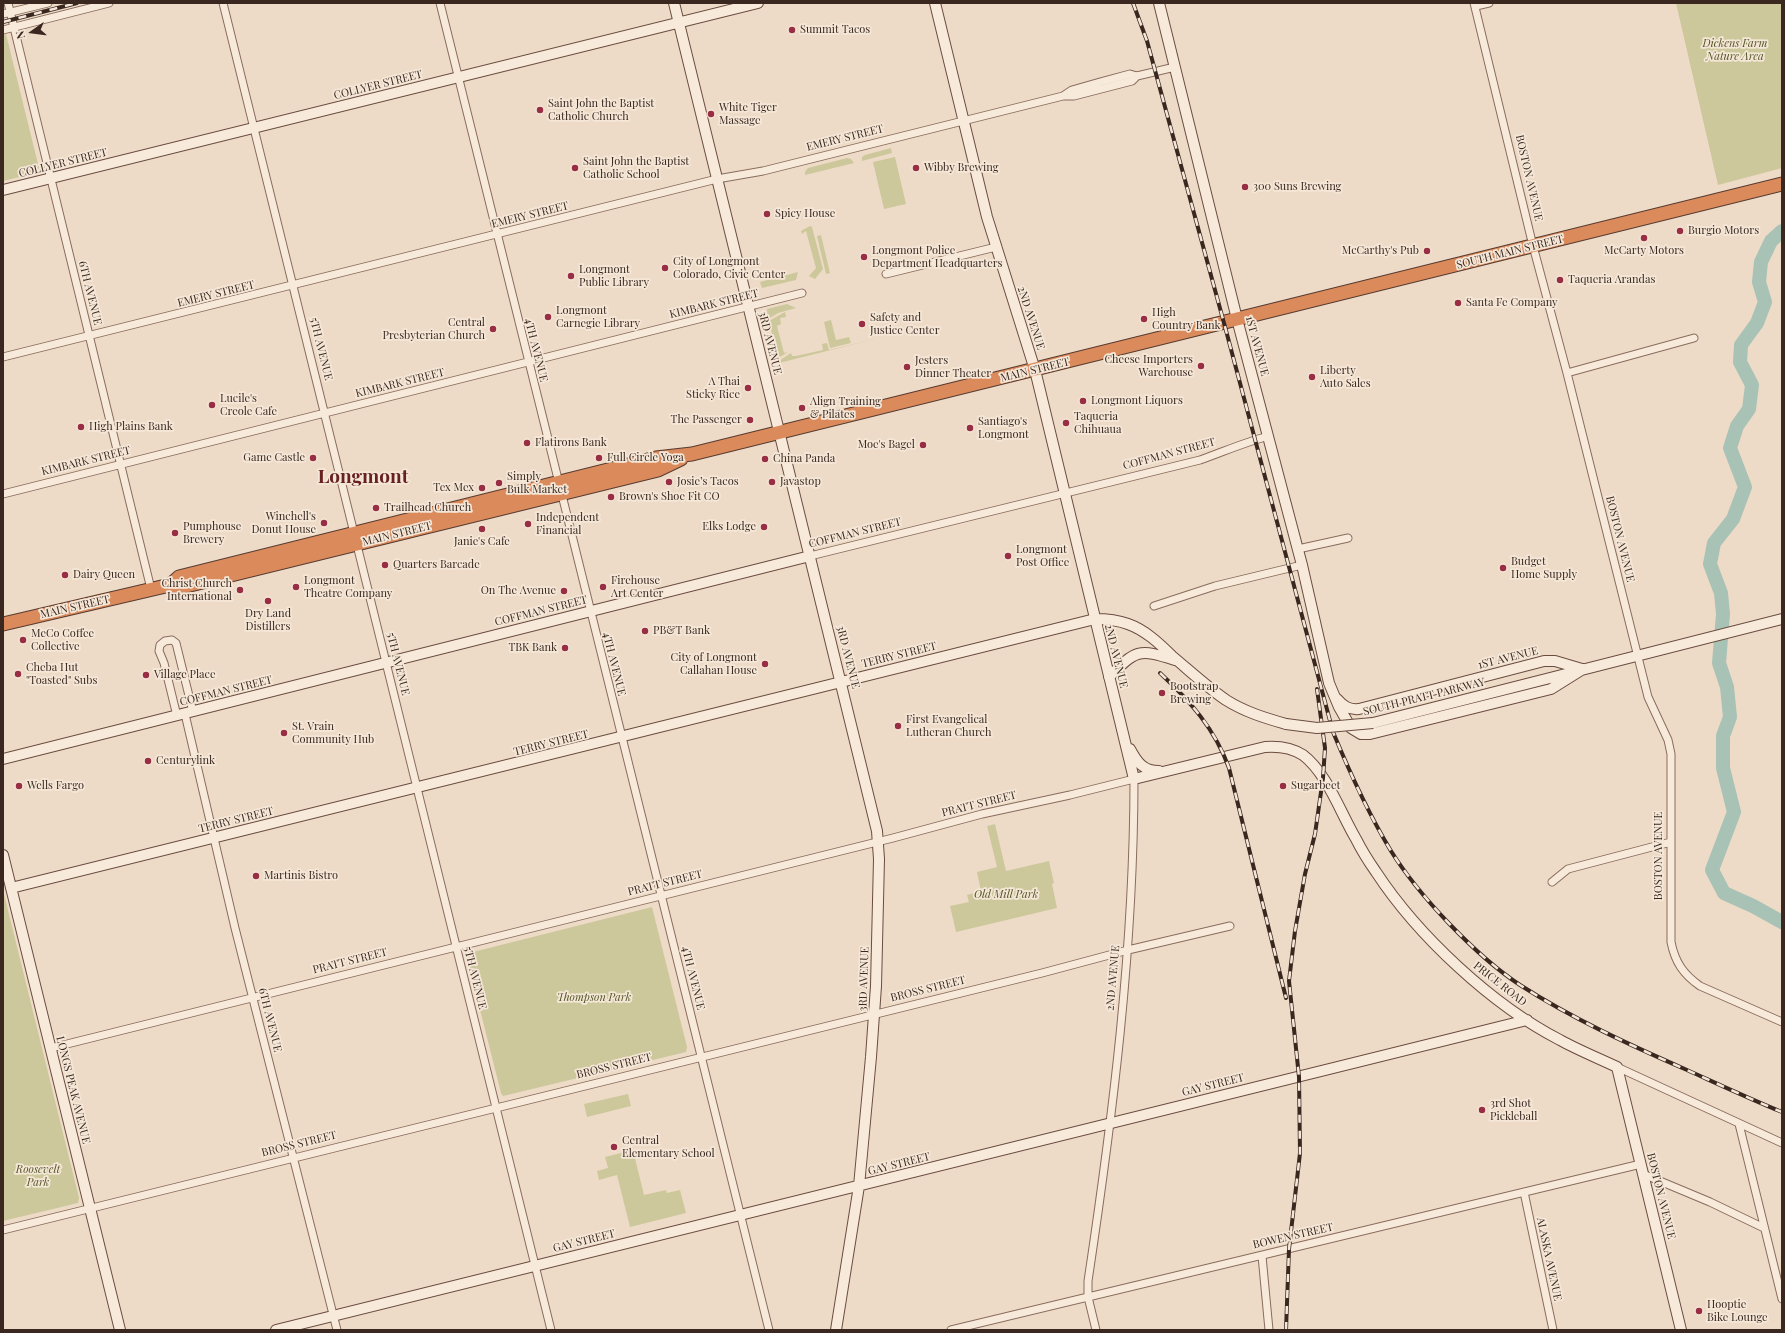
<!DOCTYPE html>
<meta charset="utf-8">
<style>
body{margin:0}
#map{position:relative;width:1785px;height:1333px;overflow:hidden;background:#eedbc7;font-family:"Playfair Display",serif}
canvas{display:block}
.frame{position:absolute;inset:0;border:4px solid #3a2820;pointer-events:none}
.north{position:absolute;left:12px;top:12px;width:40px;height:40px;-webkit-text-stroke:3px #f5e7d7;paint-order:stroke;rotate:256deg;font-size:11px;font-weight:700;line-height:16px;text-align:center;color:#3a2820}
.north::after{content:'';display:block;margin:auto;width:14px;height:18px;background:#3a2820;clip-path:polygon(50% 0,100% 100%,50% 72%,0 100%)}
</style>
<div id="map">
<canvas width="1785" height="1333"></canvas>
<div class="frame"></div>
<div class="north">N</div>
</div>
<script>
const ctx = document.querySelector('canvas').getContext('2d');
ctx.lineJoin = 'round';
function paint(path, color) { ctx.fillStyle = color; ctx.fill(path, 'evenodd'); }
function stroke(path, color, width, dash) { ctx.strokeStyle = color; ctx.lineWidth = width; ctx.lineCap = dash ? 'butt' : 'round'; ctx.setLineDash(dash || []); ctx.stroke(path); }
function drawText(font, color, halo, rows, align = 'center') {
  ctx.font = font + ' "Playfair Display",serif'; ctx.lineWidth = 3.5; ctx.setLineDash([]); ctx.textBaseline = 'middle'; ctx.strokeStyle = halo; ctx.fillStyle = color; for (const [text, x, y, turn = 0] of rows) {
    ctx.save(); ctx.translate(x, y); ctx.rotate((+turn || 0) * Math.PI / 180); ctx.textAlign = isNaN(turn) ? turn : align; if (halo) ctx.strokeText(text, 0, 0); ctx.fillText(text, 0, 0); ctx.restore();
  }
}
const green = new Path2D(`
 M1676,3H1782V168L1718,185Z
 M6,34L40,172L3,181V35Z
 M891,148L892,153L862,161V157L865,155Z
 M895,157L906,204L884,209L873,162Z
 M847,158L851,159L854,163L805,175V172L808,168Z
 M810,226L812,227L823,269L815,279L809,276L816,268L806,231L802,234L801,231Z
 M821,235L830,273L826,274L817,236Z
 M798,272L796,280L762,288L760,282Z
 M787,304L796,308L778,313L768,319L767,309Z
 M785,312L786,317L780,318L781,324L777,326L784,353L788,352L778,358L769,321Z
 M831,320L836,340L849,337L851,343L830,348L824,322Z
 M879,338L779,363V361L791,353L792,356H796L823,350L822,344L827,343L829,350Z
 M995,824L1006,871L1049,861L1054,883L1052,884L1057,908L956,932L950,906L969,902L967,895L981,891L977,872L997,867L987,826Z
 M3,890L79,1198L78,1203L3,1221Z
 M652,907L687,1047L686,1052L503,1096L501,1093L467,958L469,953Z
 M628,1094L631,1106L587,1117L584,1104Z
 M633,1150L644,1195L666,1190L667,1193L680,1190L686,1213L630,1227L617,1175L599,1180L597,1171L608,1168L605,1157Z`);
const river = new Path2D(`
 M1782,231L1771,241L1761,262L1759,282L1765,302L1757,323L1741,345L1740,362L1752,385L1749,409L1737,426L1730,448L1745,487L1733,519L1714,543L1710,564L1721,593L1723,614L1719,663L1727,687L1730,717L1723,736V768L1734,812L1712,870L1724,893L1753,906L1782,922`);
const street = new Path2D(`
 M8,3L151,589
 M223,3L551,1330
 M440,3L769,1330
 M1474,3L1533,246L1567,373L1648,697L1668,740L1671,754V942C1675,962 1683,974 1700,986L1782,1022
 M1476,6L1489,3
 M3,14L48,3
 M3,30L109,3
 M1063,96L1072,90L1100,82L1130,74L1137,76L1175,67
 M886,274L996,247
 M3,357L717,179L763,171L1063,96H1074L1132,81L1137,76
 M1567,373L1694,338
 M3,494L802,293
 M1298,549L1348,538
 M810,556L1200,460C1223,452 1245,442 1269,436
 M1154,606L1215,586L1302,565
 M185,714L235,928L337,1330
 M177,716L164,663L159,651L160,645L165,641L172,640L176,643L193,712
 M1552,882L1568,869L1671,842
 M51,1048L893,838L982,814L1070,795L1134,779C1134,947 1113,1115 1088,1281V1297L1096,1330
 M1617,1067L1782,1143
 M1739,1124L1782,1299
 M1643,1174L1710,1202L1764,1228
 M1524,1192L1553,1330
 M3,1230L1042,973L1128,950L1230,926
 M1262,1256L1269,1330
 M951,1330L1641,1164`);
const secondary = new Path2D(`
 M674,3L877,831L879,859L876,986L871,1057L859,1186L836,1330
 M935,3L987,217L1035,370L1134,779L1265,747C1278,746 1292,748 1303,755C1327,773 1341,814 1356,839C1362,851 1369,862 1376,872C1418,936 1492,1005 1560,1040C1578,1050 1598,1058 1617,1067L1681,1330
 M1159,3L1237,319L1302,565L1329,683L1339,707L1351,728L1361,734H1370L1551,689L1583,669
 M3,190L758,3
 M1109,677C1136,650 1138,648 1175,660
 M1337,699C1343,706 1349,710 1359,709L1544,661H1555L1582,669
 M1373,723L1782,619
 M1130,749C1137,762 1143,771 1159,771
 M3,759L810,556
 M3,855L120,1330
 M11,888L1095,619C1106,619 1117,620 1128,624C1145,630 1159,643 1172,656C1190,671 1207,687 1226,700C1245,712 1265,718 1286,724
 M276,1330L1527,1020`);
const highway = new Path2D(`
 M170,585L179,577L656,458L692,454L1782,184
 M3,624L170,585L182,587L658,470L681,459`);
const rail = new Path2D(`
 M1133,3L1147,41L1224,323L1333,732C1350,773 1368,813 1391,851C1419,896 1476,956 1520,985C1573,1019 1630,1045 1687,1070C1718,1084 1750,1099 1782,1112
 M3,22L77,3
 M1160,673C1190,701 1215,729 1229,768L1286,998
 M1286,1330L1289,1249L1300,1153L1299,1077L1289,981L1295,931L1305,874L1315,834L1323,778L1325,748L1317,689`);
const secondaryBridge = new Path2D(`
 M1286,724L1317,728L1373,723`);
const markers = [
 [792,30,4,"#972e43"],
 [540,110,4,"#972e43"],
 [711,114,4,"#972e43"],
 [575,168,4,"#972e43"],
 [916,168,4,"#972e43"],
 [1245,187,4,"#972e43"],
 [767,214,4,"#972e43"],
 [1680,231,4,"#972e43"],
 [1644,238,4,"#972e43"],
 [1427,251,4,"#972e43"],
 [864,257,4,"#972e43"],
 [665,268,4,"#972e43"],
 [571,276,4,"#972e43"],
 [1560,280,4,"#972e43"],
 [1458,303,4,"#972e43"],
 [548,317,4,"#972e43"],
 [1144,319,4,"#972e43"],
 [862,324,4,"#972e43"],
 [493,329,4,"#972e43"],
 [1201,366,4,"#972e43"],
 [907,367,4,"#972e43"],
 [1312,377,4,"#972e43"],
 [748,388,4,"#972e43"],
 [1083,401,4,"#972e43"],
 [212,405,4,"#972e43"],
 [802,408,4,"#972e43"],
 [750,420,4,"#972e43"],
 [1066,423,4,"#972e43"],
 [81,427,4,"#972e43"],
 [970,428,4,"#972e43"],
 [527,443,4,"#972e43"],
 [923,445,4,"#972e43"],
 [313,458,4,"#972e43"],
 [599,458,4,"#972e43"],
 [765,459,4,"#972e43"],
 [669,482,4,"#972e43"],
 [772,482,4,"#972e43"],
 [499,483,4,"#972e43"],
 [482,488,4,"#972e43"],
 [611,497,4,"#972e43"],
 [376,508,4,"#972e43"],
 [324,523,4,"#972e43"],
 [528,524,4,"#972e43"],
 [764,527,4,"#972e43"],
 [482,529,4,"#972e43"],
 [175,533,4,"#972e43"],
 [1008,556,4,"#972e43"],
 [385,565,4,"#972e43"],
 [1503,568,4,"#972e43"],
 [65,575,4,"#972e43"],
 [296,587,4,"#972e43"],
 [603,587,4,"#972e43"],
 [240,590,4,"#972e43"],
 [564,591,4,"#972e43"],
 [268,601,4,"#972e43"],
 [645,631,4,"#972e43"],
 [23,640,4,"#972e43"],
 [565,648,4,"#972e43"],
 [765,664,4,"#972e43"],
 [18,674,4,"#972e43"],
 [146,675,4,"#972e43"],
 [1162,693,4,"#972e43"],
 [898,726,4,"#972e43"],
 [284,733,4,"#972e43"],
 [148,761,4,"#972e43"],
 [19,786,4,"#972e43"],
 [1283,786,4,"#972e43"],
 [256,876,4,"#972e43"],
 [1482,1110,4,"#972e43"],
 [614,1147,4,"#972e43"],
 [1699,1311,4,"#972e43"]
];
const poiNames = [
 ["Summit Tacos",800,30],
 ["Saint John the Baptist",548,104],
 ["Catholic Church",548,117],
 ["White Tiger",719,108],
 ["Massage",719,121],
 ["Saint John the Baptist",583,162],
 ["Catholic School",583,175],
 ["Wibby Brewing",924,168],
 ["300 Suns Brewing",1253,187],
 ["Spicy House",775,214],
 ["Burgio Motors",1688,231],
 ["Longmont Police",872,251],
 ["Department Headquarters",872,264],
 ["McCarthy's Pub",1419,251,"right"],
 ["McCarty Motors",1644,251,"center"],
 ["City of Longmont",673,262],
 ["Colorado, Civic Center",673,275],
 ["Longmont",579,270],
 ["Public Library",579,283],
 ["Taqueria Arandas",1568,280],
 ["Santa Fe Company",1466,303],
 ["Longmont",556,311],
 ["Carnegie Library",556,324],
 ["High",1152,313],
 ["Country Bank",1152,326],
 ["Safety and",870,318],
 ["Justice Center",870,331],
 ["Central",485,323,"right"],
 ["Presbyterian Church",485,336,"right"],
 ["Cheese Importers",1193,360,"right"],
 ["Warehouse",1193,373,"right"],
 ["Jesters",915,361],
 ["Dinner Theater",915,374],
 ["Liberty",1320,371],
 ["Auto Sales",1320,384],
 ["A Thai",740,382,"right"],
 ["Sticky Rice",740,395,"right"],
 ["Lucile's",220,399],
 ["Creole Cafe",220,412],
 ["Longmont Liquors",1091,401],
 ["Align Training",810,402],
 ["& Pilates",810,415],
 ["Taqueria",1074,417],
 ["Chihuaua",1074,430],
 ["The Passenger",742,420,"right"],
 ["Santiago's",978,422],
 ["Longmont",978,435],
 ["High Plains Bank",89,427],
 ["Flatirons Bank",535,443],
 ["Moe's Bagel",915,445,"right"],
 ["Game Castle",305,458,"right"],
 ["Full Circle Yoga",607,458],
 ["China Panda",773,459],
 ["Simply",507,477],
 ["Bulk Market",507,490],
 ["Josie’s Tacos",677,482],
 ["Javastop",780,482],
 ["Tex Mex",474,488,"right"],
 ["Brown's Shoe Fit CO",619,497],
 ["Trailhead Church",384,508],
 ["Winchell's",316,517,"right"],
 ["Donut House",316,530,"right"],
 ["Independent",536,518],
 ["Financial",536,531],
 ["Pumphouse",183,527],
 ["Brewery",183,540],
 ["Elks Lodge",756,527,"right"],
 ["Janie's Cafe",482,542,"center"],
 ["Longmont",1016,550],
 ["Post Office",1016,563],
 ["Budget",1511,562],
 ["Home Supply",1511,575],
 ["Quarters Barcade",393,565],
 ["Dairy Queen",73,575],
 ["Longmont",304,581],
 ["Theatre Company",304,594],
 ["Firehouse",611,581],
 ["Art Center",611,594],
 ["Christ Church",232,584,"right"],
 ["International",232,597,"right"],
 ["On The Avenue",556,591,"right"],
 ["Dry Land",268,614,"center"],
 ["Distillers",268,627,"center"],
 ["PB&T Bank",653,631],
 ["MeCo Coffee",31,634],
 ["Collective",31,647],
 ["TBK Bank",557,648,"right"],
 ["City of Longmont",757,658,"right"],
 ["Callahan House",757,671,"right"],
 ["Cheba Hut",26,668],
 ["\"Toasted\" Subs",26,681],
 ["Village Place",154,675],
 ["Bootstrap",1170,687],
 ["Brewing",1170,700],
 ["First Evangelical",906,720],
 ["Lutheran Church",906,733],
 ["St. Vrain",292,727],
 ["Community Hub",292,740],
 ["Centurylink",156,761],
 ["Wells Fargo",27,786],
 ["Sugarbeet",1291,786],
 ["Martinis Bistro",264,876],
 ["3rd Shot",1490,1104],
 ["Pickleball",1490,1117],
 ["Central",622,1141],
 ["Elementary School",622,1154],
 ["Hooptie",1707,1305],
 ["Bike Lounge",1707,1318]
];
const parkNames = [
 ["Dickens Farm",1735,44],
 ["Nature Area",1735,57],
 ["Old Mill Park",1006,895],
 ["Thompson Park",594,998],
 ["Roosevelt",38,1170],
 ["Park",38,1183]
];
const streetNames = [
 ["COLLYER STREET",378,85,-14],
 ["EMERY STREET",845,138,-14],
 ["COLLYER STREET",63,163,-14],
 ["BOSTON AVENUE",1529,178,77],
 ["EMERY STREET",530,215,-14],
 ["SOUTH MAIN STREET",1510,252,-14],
 ["6TH AVENUE",90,293,76],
 ["EMERY STREET",216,294,-14],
 ["KIMBARK STREET",714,304,-14],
 ["2ND AVENUE",1031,318,72],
 ["3RD AVENUE",770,343,76],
 ["1ST AVENUE",1257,346,75],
 ["5TH AVENUE",321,349,76],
 ["4TH AVENUE",536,350,76],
 ["MAIN STREET",1035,370,-14],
 ["KIMBARK STREET",400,383,-14],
 ["COFFMAN STREET",1169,454,-15],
 ["KIMBARK STREET",86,461,-14],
 ["COFFMAN STREET",855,533,-14],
 ["MAIN STREET",397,534,-14],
 ["BOSTON AVENUE",1620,539,76],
 ["MAIN STREET",75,607,-13],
 ["COFFMAN STREET",541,611,-14],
 ["TERRY STREET",899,655,-14],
 ["2ND AVENUE",1116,656,76],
 ["3RD AVENUE",848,657,76],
 ["1ST AVENUE",1508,658,-14],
 ["5TH AVENUE",398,664,76],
 ["4TH AVENUE",614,664,76],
 ["COFFMAN STREET",226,691,-14],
 ["SOUTH PRATT PARKWAY",1424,697,-14],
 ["TERRY STREET",551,743,-14],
 ["PRATT STREET",979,804,-14],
 ["TERRY STREET",236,820,-14],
 ["BOSTON AVENUE",1659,856,-90],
 ["PRATT STREET",665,883,-14],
 ["PRATT STREET",350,961,-14],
 ["5TH AVENUE",475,978,76],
 ["4TH AVENUE",693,978,76],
 ["2ND AVENUE",1113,978,-85],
 ["3RD AVENUE",864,979,-88],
 ["PRICE ROAD",1500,984,38],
 ["BROSS STREET",928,989,-14],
 ["6TH AVENUE",270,1020,76],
 ["BROSS STREET",614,1066,-14],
 ["GAY STREET",1213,1085,-14],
 ["LONGS PEAK AVENUE",73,1090,76],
 ["BROSS STREET",299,1144,-14],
 ["GAY STREET",899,1164,-14],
 ["BOSTON AVENUE",1661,1196,76],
 ["BOWEN STREET",1293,1236,-13],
 ["GAY STREET",584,1241,-14],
 ["ALASKA AVENUE",1549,1259,78]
];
const townNames = [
 ["Longmont",363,477]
];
paint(green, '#ccc89b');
stroke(river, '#a8c2b5', 14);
stroke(street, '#896c5d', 9);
stroke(secondary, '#6b4d40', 12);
stroke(highway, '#573b31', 15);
stroke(street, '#f8eadb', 7);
stroke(secondary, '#f8eadb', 10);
stroke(highway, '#da8a5b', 13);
stroke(rail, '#3a2820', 4);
stroke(rail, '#f5e7d7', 2.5, [8]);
stroke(secondaryBridge, '#6b4d40', 12, []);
stroke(secondaryBridge, '#f8eadb', 10);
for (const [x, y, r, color] of markers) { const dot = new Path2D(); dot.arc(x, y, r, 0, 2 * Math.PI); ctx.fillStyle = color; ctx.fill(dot); stroke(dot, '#f5e7d7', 1.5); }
drawText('11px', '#3a2820', '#f5e7d7', poiNames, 'left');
drawText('italic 11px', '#535627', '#f5e7d7', parkNames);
drawText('11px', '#3a2820', '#f5e7d7', streetNames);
drawText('bold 19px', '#662120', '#f5e7d7', townNames);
</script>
